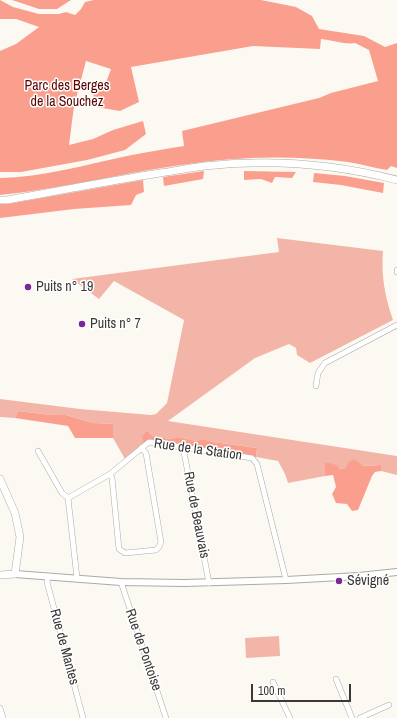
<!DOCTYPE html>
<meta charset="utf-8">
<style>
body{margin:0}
#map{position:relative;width:397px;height:718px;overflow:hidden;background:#fcf9f3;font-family:"Archivo Narrow",sans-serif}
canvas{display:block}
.scale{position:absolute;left:251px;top:684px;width:100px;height:18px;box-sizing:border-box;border:2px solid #3a3937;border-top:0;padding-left:5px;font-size:12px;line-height:14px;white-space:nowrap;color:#3a3937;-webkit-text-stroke:3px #fff;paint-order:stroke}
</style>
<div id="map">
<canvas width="397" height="718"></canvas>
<div class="scale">100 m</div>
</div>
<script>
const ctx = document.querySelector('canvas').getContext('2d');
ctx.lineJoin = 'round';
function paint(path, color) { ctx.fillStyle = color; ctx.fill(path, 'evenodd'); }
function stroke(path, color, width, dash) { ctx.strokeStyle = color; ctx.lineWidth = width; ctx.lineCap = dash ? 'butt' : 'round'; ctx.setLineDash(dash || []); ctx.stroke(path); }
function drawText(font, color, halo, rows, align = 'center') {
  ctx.font = font + ' "Archivo Narrow",sans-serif'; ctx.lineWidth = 3; ctx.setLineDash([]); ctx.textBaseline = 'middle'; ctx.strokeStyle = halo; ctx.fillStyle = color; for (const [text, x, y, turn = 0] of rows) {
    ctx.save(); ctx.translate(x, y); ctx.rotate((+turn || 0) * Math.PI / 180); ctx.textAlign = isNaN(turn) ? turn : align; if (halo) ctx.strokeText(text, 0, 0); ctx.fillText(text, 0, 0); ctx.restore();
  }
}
const green = new Path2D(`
 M277,238L383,251C381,276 385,297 393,320L310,363L297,355L296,348L289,344L255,358L168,421L397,456V475L381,471V465L363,466L340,469L325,462V476L288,483L285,474L278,461L256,457L257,448L213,442L203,439L196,441L178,437L170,439L153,436L147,430L144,443L125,459L113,438V424L93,423L66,415H51L18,411L15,418L0,417V399L80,409L151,415L156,414L167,403L184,320L114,281L99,299L72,279L279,252Z
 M279,636L280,656L246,658L245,638Z`);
const forest = new Path2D(`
 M0,0L13,7L39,14H59L66,12L75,15L81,9L85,2L94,0H261L296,7L312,16L319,29L364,36L385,47L397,43V168L391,166L387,170C374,168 361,164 348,162C301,156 251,156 203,162C135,170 68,188 0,195V178C43,177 85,165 127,156C146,152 165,149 184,146L182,131L319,98L331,93L378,81L369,50L355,43C347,45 331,40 321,39L320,49L253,46L131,67L139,102L120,111L96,107L92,89L107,80L111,69L86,61L74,106L69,145L93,139L113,130L143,121L146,134L125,150L87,160L21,172H0V51L16,44L39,27L16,19H0Z
 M12,0H71L57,9H39Z
 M204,171L203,179L164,186L163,177Z
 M244,171L296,172L292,178L275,177L272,183L261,179L244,180Z
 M314,173L345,176L384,183L383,193L341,185L313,182Z
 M143,180L144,192L136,195L131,205L74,209L0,218V204H8Z
 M18,411L51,415H66L93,423L113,424V438H75L68,426L15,418Z
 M147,430L153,436L170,439L178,437L196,441L203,439L213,442L257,448L256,457L150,439L144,443L142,437Z
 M354,459L363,466L381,465V471L375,472L372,476L358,510L352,511L347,504L336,503L332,494L336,487L333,475L325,476V462L336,465L340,469L346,468L348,463Z`);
const minor = new Path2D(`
 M397,270V272
 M316,386L318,373L325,363L397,325
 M183,447L209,583
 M38,451L62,493L68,498L77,578
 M110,474L112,478L119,549L125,553L156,550L159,547L161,542L146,453L141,448
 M68,498L110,474L149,442L252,458L257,464L286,580
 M48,576L47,582L83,718
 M121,582L166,718
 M336,679L352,718
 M273,682L290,718
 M0,708L3,718
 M360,718L389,705`);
const tertiary = new Path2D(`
 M15,574L121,582L184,583L286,580L359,576L397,572`);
const secondary = new Path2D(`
 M0,200H7C58,191 109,181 160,173C174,171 189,168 204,166C268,159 335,164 397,180
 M0,479L15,513L20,537L15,574L0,575`);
const markers = [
 [28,287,4,"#7b2796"],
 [82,324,4,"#7b2796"],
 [339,581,4,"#7b2796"]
];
const parkNames = [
 ["Parc des Berges",67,86],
 ["de la Souchez",67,102]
];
const poiNames = [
 ["Puits n° 19",36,287],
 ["Puits n° 7",90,324],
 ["Sévigné",347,581]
];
const streetNames = [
 ["Rue de la Station",198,450,8],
 ["Rue de Beauvais",196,515,79],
 ["Rue de Mantes",64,647,75],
 ["Rue de Pontoise",143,650,71]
];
paint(green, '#f4b5a9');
paint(forest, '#fa9f8d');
stroke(minor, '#adaaa5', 6);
stroke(tertiary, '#adaaa5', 8);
stroke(secondary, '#adaaa5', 8);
stroke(minor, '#fff', 5);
stroke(tertiary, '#fff', 6);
stroke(secondary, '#fff', 7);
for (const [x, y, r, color] of markers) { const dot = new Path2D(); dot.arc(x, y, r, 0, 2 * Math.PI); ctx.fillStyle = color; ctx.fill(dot); stroke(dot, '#fff', 1.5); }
drawText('14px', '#570500', '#fff', parkNames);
drawText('14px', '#3a3937', '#fff', poiNames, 'left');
drawText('14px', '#3a3937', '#fff', streetNames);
</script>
